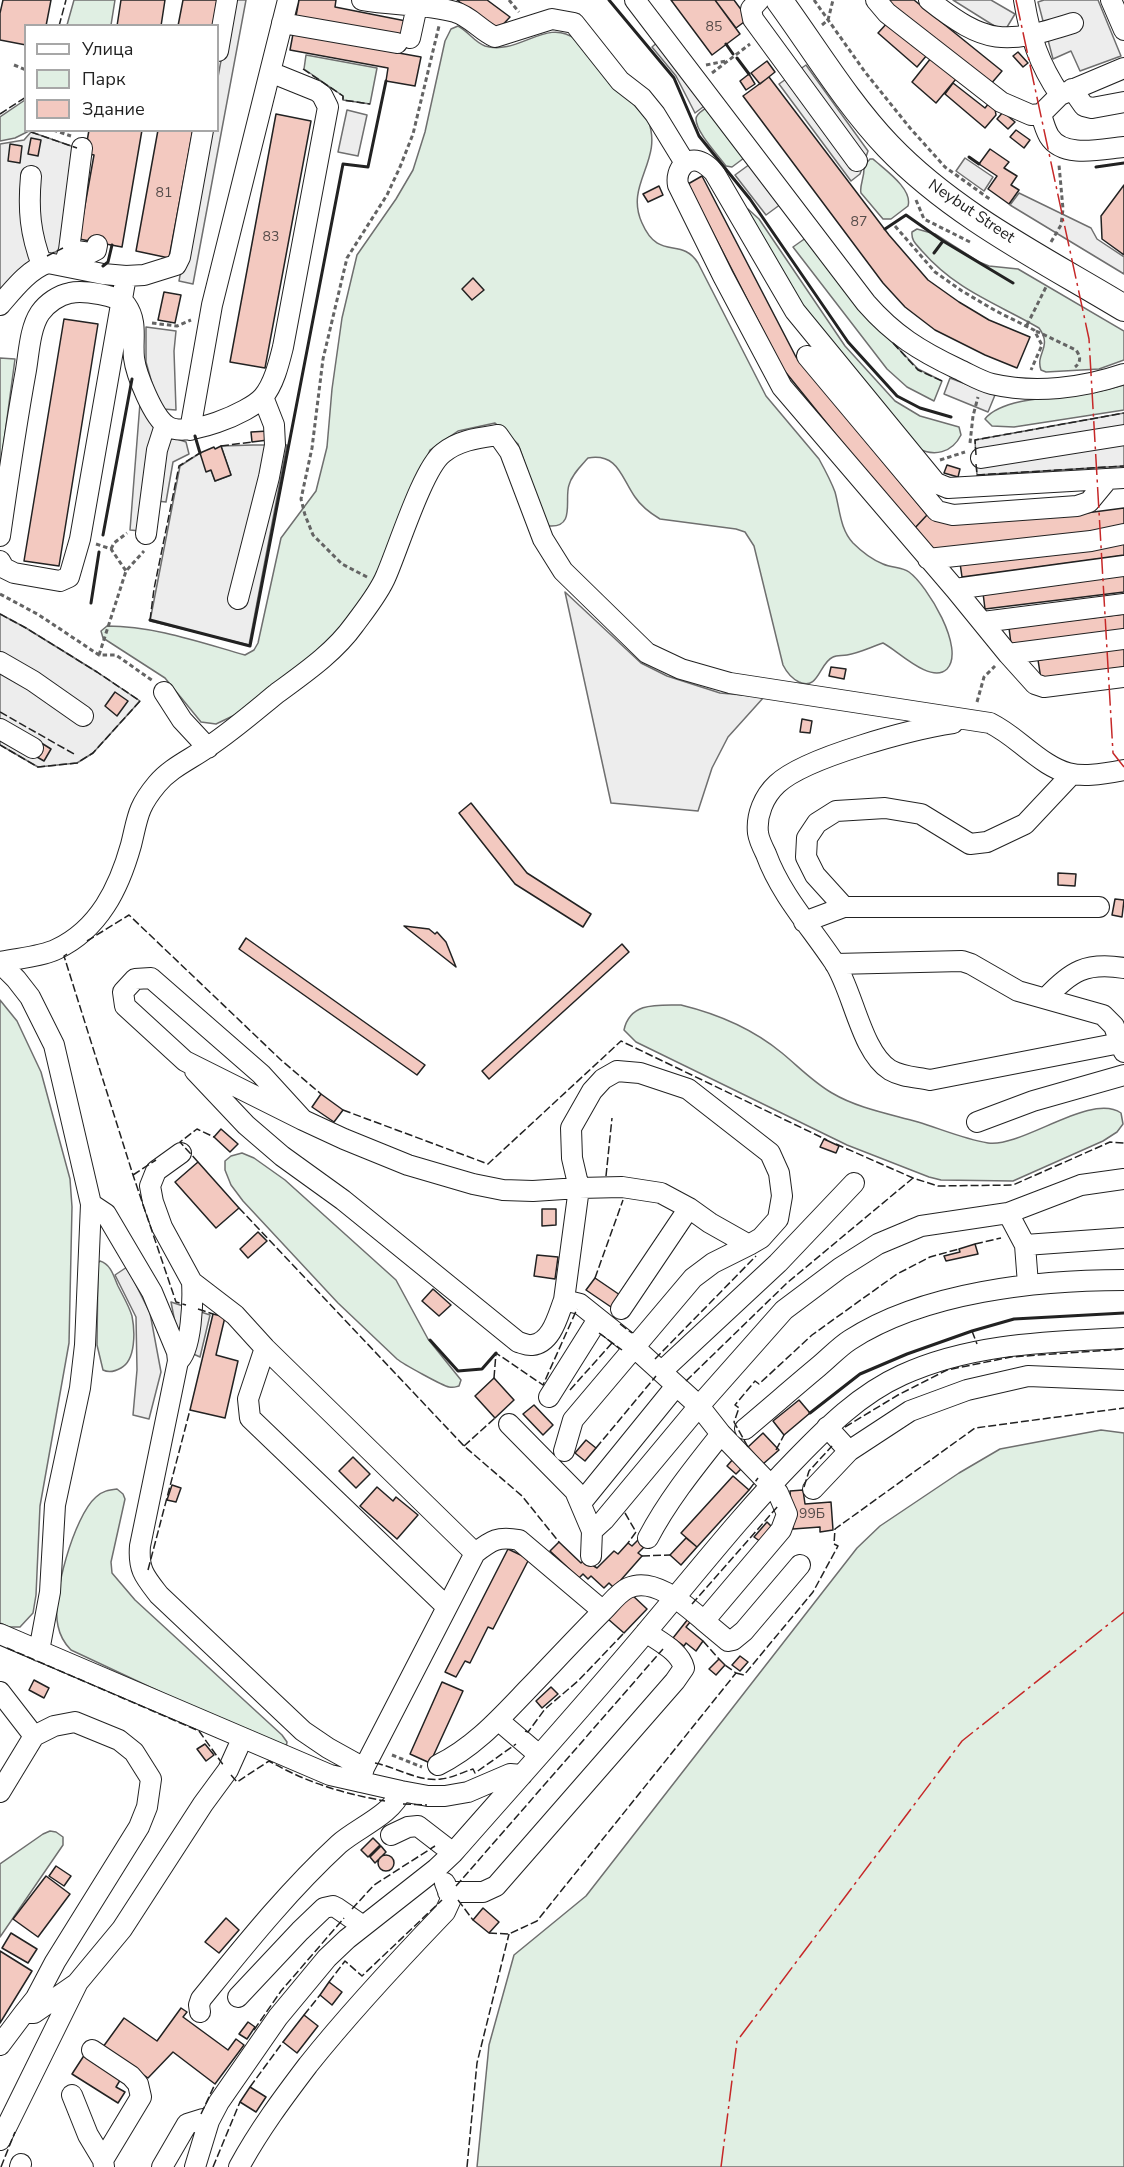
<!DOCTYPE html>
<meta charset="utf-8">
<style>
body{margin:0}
#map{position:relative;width:1124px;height:2167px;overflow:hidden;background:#fff;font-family:"Nunito Sans",sans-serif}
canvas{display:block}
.legend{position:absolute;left:24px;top:24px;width:195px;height:108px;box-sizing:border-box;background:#fff;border:2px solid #a7a7a7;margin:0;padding:8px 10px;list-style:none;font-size:18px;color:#222}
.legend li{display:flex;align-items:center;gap:12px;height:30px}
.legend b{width:30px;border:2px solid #a7a7a7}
</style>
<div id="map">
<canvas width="1124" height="2167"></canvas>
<ul class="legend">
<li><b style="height:8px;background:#fff"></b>Улица</li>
<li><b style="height:16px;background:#e0efe3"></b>Парк</li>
<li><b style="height:16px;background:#f3c9c0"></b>Здание</li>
</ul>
</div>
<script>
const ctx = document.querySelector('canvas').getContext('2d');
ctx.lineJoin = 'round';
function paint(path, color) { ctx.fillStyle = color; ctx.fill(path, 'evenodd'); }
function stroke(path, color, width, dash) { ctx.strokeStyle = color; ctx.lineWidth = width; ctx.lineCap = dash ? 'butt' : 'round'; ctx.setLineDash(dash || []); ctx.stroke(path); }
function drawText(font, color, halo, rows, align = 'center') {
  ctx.font = font + ' "Nunito Sans",sans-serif'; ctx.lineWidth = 4.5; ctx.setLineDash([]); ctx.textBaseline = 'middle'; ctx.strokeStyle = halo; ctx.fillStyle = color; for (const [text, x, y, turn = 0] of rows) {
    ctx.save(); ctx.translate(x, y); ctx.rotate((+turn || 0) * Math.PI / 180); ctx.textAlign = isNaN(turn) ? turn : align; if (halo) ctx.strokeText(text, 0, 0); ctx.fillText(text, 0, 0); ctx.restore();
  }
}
const green = new Path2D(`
 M74,0H115L111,25H67Z
 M458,26C468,31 474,42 485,46C518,56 547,17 575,39L648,120C664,161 624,184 642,223C659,262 681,236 698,263L766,396L819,459C825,470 831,481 835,492C840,510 840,529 853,543C861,551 873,560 883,564C892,568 902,567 909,572C927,585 966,649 947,669C931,685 896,649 883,643C871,647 859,653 847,655C842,656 837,655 833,657C819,663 819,691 799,682C791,678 787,673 783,665L754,546L745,532L736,529L660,519C650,513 641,506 635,497C621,477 618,453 588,458C581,466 572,474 569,485C564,499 576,528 549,526L545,520L518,444L495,423L458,431L430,450L380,575L346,622L316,653L237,714L216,724L201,722L165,678L103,638L101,631L107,626C154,626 199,642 245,655L254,650L258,643L281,538L316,491L327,447L332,389L342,318L357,255L396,199L413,170L425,132L445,41L451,29Z
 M306,55L377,68L370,104L343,100V96L304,69Z
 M25,100L26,130L29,131L15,138L0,141V117Z
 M706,108L744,158L732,167L726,166C718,155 696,132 696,119C696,114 702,111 706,108Z
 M870,159H873C885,170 913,189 908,206L891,219H883L861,193C859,186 865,177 864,166Z
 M748,209L759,219L845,346L895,401L920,416L959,427L961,435C952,453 934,457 917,448L799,308L745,211Z
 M917,229L935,234L979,262L989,266L1018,269L1124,331V360L1099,369L1046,372L1041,370C1035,353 1053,347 1039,328C996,303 957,291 922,251C917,245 911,241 912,232Z
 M810,235L877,326L918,369L942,381L934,401L907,387L887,369L793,247Z
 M0,358L15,359L0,471Z
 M1124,385V410L1014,427L992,426L985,419C1001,398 1057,397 1083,394C1097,392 1110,389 1124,385Z
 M0,1000L17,1021L41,1072L70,1179L72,1207L69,1343L40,1506L36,1595L33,1613L20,1627H9L0,1623Z
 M681,1005C718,1014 753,1029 782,1053C799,1067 813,1082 832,1093C857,1108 890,1114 918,1122C941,1129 964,1139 988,1143C1022,1148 1091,1092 1121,1113L1123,1124L1117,1132L1103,1141L1013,1181L941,1180L929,1177L847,1145L636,1042L624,1030C630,1002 657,1005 681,1005Z
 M242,1153L254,1158L285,1180L396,1280L428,1339L461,1380L459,1386C455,1387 454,1388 449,1387C443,1386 403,1364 397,1359L338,1303L243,1201L231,1185L225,1170V1161L231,1156Z
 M100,1261C111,1264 114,1277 118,1286C123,1296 129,1306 132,1316C135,1331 136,1360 121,1368C114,1372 109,1373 103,1370L97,1345L98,1263Z
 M1101,1430L1124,1433V2167H477L489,2045L514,1955L586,1896L857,1548L880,1526L959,1473L1000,1449Z
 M117,1489L123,1494L125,1499L111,1562L112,1573L135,1600L282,1735L287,1742L286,1747H278L71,1650C64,1643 60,1636 58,1626C51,1598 74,1516 96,1497C102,1491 109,1490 117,1489Z
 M50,1831L56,1832L63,1837V1845L0,1937V1864L43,1834Z`);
const parking = new Path2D(`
 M232,0H246L193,284L179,281L207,131L218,130V77Z
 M953,0H991L1015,14L1004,32Z
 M1044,0H1098L1121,56L1080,71L1071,51L1053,59L1038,2Z
 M659,41L707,104L695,113L676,76L652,47Z
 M806,65L868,151L860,174L851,181L779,84Z
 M347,110L367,115L358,156L338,152Z
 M31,132L77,148L64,248L40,259L0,289V144L24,140Z
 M965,158L993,177L984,191L956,171Z
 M750,164L781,204L766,215L735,175Z
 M1019,193L1091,228L1097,239L1124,257V274L1010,205Z
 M146,327L176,331L174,351L176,410L163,409L155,394L146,362Z
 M950,378L995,395L988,412L944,394Z
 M140,403L174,438L186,442L189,454L173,462L166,502L157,501L151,532L130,530Z
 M1124,413V466L977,475L975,440Z
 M253,445H287L249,645L150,621L180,466L200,453L211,470L215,481L231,475L221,446Z
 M565,592L641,663L667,676L720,693L764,697L728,737L712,768L698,811L611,803Z
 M0,614L26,628L97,672L140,701L93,753L77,763L38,767L0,745Z
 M127,1267L150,1313L161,1372L149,1419L133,1415L137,1370L136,1317L115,1275Z
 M171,1302L210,1315L200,1357L180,1348Z`);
const building = new Path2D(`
 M3,0H51L46,26H26V45L0,40V13Z
 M121,0H165L161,26H117Z
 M183,0H217L213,26H178Z
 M299,0H336L335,7L406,21L403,37L296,16Z
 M457,0H487L510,17L497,31Z
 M671,0H715L740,34L712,55Z
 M715,0H734L748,19L736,28Z
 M884,0H914L1002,71L990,85Z
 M889,21L927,55L917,67L878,33Z
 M293,34L421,57L415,86L386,81L388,68L290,50Z
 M1018,52L1028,63L1023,67L1013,56Z
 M931,58L956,79L936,103L912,82Z
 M767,61L775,72L760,84L751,73Z
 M749,74L755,84L746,90L740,81Z
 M769,77L889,235L928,280L959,302L989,320L1030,337L1017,368L985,355L935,330L905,307L883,283L743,96Z
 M953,83L985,108L989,103L995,109L996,115L985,128L945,94Z
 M1003,112L1015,122L1008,129L997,119Z
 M276,114L311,121L265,368L230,362Z
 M89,130H142L122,247L79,239L94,155L85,153Z
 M158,130H193L169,258L136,251Z
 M1016,130L1030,140L1024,148L1010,137Z
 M31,138L41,140L38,156L28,154Z
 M10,144L22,146L20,163L8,161Z
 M990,149L1009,162L1004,168L1017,176L1011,185L1019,190L1009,204L988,189L997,176L979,164Z
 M702,176L796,357L927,515L913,530L783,369L688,184Z
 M1124,185V255L1102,239L1101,216Z
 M659,186L663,195L648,202L643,194Z
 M473,278L484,290L472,300L462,289Z
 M164,292L181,295L175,323L158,320Z
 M64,319L98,324L59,566L24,561Z
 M807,346L947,509L1086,513L1124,508V527L934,553L913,530L927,515L796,357Z
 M268,431V440L252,442L251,432Z
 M221,446L231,475L215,481L211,470L206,472L200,453L214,447L215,449Z
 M947,465L960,469L958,477L944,473Z
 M1124,541V555L962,577L960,563Z
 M1124,575V592L985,609L983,593Z
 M1124,614V631L1011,644L1009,628Z
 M1124,648V667L1041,679L1038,660Z
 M831,667L846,669L844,679L829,676Z
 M115,692L128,701L117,716L105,706Z
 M802,719L812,721L810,733L800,732Z
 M43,744L51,749L44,761L37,757Z
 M471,803L527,873L591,914L583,927L515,884L459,813Z
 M1058,873L1076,874L1075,886L1058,885Z
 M1115,899L1124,900L1122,917L1112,915Z
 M404,926L429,929L435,934L437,932L446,942L456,967Z
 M246,938L425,1065L417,1075L239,949Z
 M622,944L629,952L489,1079L482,1071Z
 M321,1094L343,1110L334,1122L312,1107Z
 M221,1129L238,1144L230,1152L214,1137Z
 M824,1139L839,1146L836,1153L820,1147Z
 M198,1162L239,1208L216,1228L175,1182Z
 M542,1209H556V1225L542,1226Z
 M258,1232L267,1241L248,1258L240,1249Z
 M975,1244L978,1254L946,1261L944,1256L960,1252L959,1249Z
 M537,1255L558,1257L555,1279L534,1276Z
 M595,1278L620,1295L611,1307L586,1290Z
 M433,1289L451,1305L439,1316L422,1301Z
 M213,1314L225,1317L216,1355L238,1361L225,1418L190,1410Z
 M494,1378L514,1400L495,1418L475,1396Z
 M799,1400L810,1413L784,1435L773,1421Z
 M534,1405L553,1425L543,1435L523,1414Z
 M763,1433L779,1450L763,1464L748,1447Z
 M586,1440L596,1448L585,1461L575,1453Z
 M353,1457L370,1474L356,1488L339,1471Z
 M734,1458L744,1466L736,1474L727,1466Z
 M733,1476L749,1490L697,1547L681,1533Z
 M172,1485L181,1488L176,1502L167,1500Z
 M377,1487L393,1501L396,1497L418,1515L397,1539L360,1506Z
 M803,1490L805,1504L831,1502L833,1530L820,1532V1527L793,1529L790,1491Z
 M767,1522L773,1528L761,1542L754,1537Z
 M686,1538L697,1547L681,1565L670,1555Z
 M639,1539L646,1545L638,1553L642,1556L620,1581L623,1583L616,1590L609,1583L604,1588L591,1576L588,1579L583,1574L579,1578L550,1551L559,1542L581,1563L584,1560L597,1568L614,1551L618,1554L628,1543L632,1546Z
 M508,1549L529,1559L493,1629L488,1627L470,1663L465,1661L456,1677L445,1672Z
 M631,1594L647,1609L624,1633L608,1619Z
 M688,1619L691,1621L686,1627L703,1641L696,1651L686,1643L684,1646L673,1638Z
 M740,1656L748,1662L740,1671L732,1665Z
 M719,1659L725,1665L716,1675L709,1669Z
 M34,1680L49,1688L44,1698L29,1690Z
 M442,1682L463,1691L430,1763L410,1754Z
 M551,1687L558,1694L542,1708L536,1701Z
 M205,1744L214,1755L206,1761L197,1749Z
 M373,1838L380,1845L368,1857L361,1850Z
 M381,1846L386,1852L375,1863L370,1857Z
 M378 1863a8 8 0 1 1 16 0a8 8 0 1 1-16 0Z
 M56,1866L71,1876L64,1886L49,1876Z
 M46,1876L70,1894L38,1937L13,1919Z
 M483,1908L499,1922L489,1933L473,1920Z
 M226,1918L239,1930L219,1953L205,1942Z
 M11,1933L37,1949L28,1963L2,1948Z
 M0,1951L32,1971L0,2023Z
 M329,1982L342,1992L332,2005L320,1995Z
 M181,2008L187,2012L183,2017L228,2050L236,2039L244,2045L215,2084L173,2052L148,2078L103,2047L124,2018L157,2041Z
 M304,2015L318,2026L297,2053L283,2042Z
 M248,2022L255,2027L247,2039L239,2034Z
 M85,2054L122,2077L116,2087L125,2092L118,2103L72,2074Z
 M250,2087L266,2097L256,2112L240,2102Z`);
const path = new Path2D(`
 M509,0L519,12
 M814,0L865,72L910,128L945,167L991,200
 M822,25L828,20L833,0
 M14,65L26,70
 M706,65L726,61
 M712,73L750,44
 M53,130L71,136
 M916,200L924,219L970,242
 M895,226L935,272L962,291L996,311L1034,330L1042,345L1031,370
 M1051,242L1061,225L1063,209L1059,165
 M152,323L177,326L191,320
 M1027,325L1047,285
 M1036,331L1076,350C1081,357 1081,362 1075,367
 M970,443L973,416L978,397
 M940,460L965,452
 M96,544L111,549L126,571
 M111,549L114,543L127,533
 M367,577L342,564L313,535L305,515L301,499L312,448L323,359L347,258L387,195L400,167L413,134L439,26
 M0,594L39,615L99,655H116L153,681
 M99,655L126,571L144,551
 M977,702L984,677L995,666
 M392,1755L422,1767`);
const minor = new Path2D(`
 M362,0C392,6 425,3 455,12C470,16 481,31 495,37L552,19L574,23L620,81L642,98L655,114L685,163
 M635,0L866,303C894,335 920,351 958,369C969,374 980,381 992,384C1035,394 1083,388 1124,374
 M759,0L751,9L753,19L857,161
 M876,0L887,13L1001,102L1031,115L1041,114
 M929,0C986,45 1004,45 1073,23
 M1024,0C1030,37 1039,64 1060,95
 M1111,0L1124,30
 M282,23L397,43
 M410,38L417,6
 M218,51L227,0
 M1124,68L1060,95L1041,114C1043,121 1045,129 1049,136C1063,159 1102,149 1124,147
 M1072,89L1084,106L1092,108L1124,102
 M31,176C28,210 30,233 42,265
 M69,250L90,253L96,250L97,245
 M64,265L69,250L82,148
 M0,305C13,290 29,269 48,263L103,274L126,276
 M807,356L937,511L953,515L1077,506L1089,502L1108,479
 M190,430L212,305L270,72
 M981,458L1124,435
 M1124,478L948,488L936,483L795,311L714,172C711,169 707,165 703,163C687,154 675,170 678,185L723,276L782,387L955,589L1008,654L1035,684L1044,687L1124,677
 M146,534L157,450L165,425
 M0,536C8,480 16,425 26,370C29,352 30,328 40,313C47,303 59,295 70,293C82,290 119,295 126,305C138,322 132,339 134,358C136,374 153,417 167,426C186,439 249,413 263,397C274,384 279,363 283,347L328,107L322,95L317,91L270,72L288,0
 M928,559L1091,541L1124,534
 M0,561L4,568L14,573L60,581L69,577L80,539L126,276L144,275L176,265L180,257L203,130
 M955,589L1124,566
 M238,599L269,477L275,445L274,425L263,397
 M983,622L1124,604
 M1008,654L1124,639
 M0,662L33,681L83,716
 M164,692L182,720L208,748
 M953,723C913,729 806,757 777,784C764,796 756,815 758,833C759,840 763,848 766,854C781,895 810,926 834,962C853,990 861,1052 890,1070C902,1077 916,1077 930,1080L1120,1043L1124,1052
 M0,729L33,748
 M844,907L815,875L806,857L807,838L817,823L836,811L885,808L921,814L970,844L987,842L1025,824L1072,774
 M804,922L844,907H1099
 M0,962C18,958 41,957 57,949C99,929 119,888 131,845C138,817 137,808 157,784C170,768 191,759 208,747C232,731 254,712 276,694C303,674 334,653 354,625C365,610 379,593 386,576C398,549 423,468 443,453C459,440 478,438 498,435L510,452L543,539L563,571L647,653L681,669L730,683L990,723C1002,729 1011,736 1021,744C1062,777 1072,780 1124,770
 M0,963L16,979L30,997L54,1045L91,1204L85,1345L80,1388L55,1505L50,1592L39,1651
 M835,964L962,961L971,964L1018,991L1103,1015L1114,1026L1120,1043
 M1046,998C1071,971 1086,962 1124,968
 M195,1071L246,1125L282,1156L343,1200L518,1342C522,1343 528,1346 532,1345C552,1343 558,1315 564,1300
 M617,1071L640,1073L688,1089L770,1153L779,1173L782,1196L778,1219L761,1238L749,1245L710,1223L689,1208L661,1193L622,1187L579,1188L572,1158L571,1128L592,1091L603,1079Z
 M303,1120L185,1061L125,1006L123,992L135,979L151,978L261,1074L303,1120L344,1139L408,1165L473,1184L503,1190L533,1191L579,1188L564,1300L580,1304L635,1348L699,1406L721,1434L778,1493L787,1514L781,1530L704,1621L728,1641L733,1640L744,1631L800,1565
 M977,1122L1033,1101L1124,1075
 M181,1153L156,1171L150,1186L153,1202L162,1227L192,1282L235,1315L265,1348L475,1553C492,1540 498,1536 519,1540L603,1611C610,1604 619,1592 628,1588C654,1576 685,1605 704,1621
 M91,1204L106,1214L152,1292L177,1352L178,1361L140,1546C138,1570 145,1577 159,1595L303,1731L328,1748L364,1768L360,1782
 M1008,1213L1081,1185L1124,1179
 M1025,1245L1124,1238
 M621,1309L689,1208
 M265,1348L248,1399L250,1418L447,1607
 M178,1361C192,1351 193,1298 192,1282
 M662,1371L778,1263L854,1183
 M549,1397L598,1319
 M509,1424L575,1491L592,1531L591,1556
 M827,1427L849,1451L910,1411L967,1390L1028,1376L1124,1380
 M745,1429C770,1408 794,1387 818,1367C829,1358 839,1347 850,1340C924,1292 1037,1280 1124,1280
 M564,1451L573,1420L693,1278L713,1263L749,1245
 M813,1489L849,1451
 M581,1503L676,1386
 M592,1531L604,1520L699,1406L784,1310L840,1268L878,1244L921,1226L1008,1213L1025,1245L1028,1284
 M648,1538C668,1500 694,1468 721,1434
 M0,1634L330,1775L401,1791L428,1796H445L468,1792L510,1774L522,1775
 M0,1692L34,1736
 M498,1720L539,1755
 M438,1765C475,1747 502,1716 529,1688C554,1662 578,1636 603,1611
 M364,1768L475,1553
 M0,1792L34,1736L54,1726L75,1722L119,1740L134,1752L151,1779L147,1807L139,1827L55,1962L36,1998L24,2013
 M391,1835L408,1827L418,1826L453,1853
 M448,1892H483L496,1886L675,1681L684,1668C680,1651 660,1642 646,1632
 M238,1997L300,1931L324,1908L333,1906L337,1908L363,1926
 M200,2012L199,2005L201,1999C245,1945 288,1891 339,1844C357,1828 393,1814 401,1791
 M0,2045L24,2013H34L76,1984
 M92,2050L131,2076L138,2084L141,2097L103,2160
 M72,2095L88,2135L103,2160L104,2167
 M0,2140L78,1982L122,1929L203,1804L228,1770L242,1739
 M20,2167L21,2164
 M162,2167L187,2124L203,2119L209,2121
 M195,2167L209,2121L219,2102L278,2017L327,1958L347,1939L436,1869L453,1853C518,1779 584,1706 647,1631C696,1573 743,1513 796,1459C827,1427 860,1394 902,1375C972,1343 1048,1342 1124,1338
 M239,2167C259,2130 283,2098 308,2065C351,2011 397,1962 445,1912L451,1899L445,1883`);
const major = new Path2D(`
 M779,0C814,48 847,103 888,146C954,215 1043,259 1124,308`);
const fence = new Path2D(`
 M59,26L66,0
 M303,69L343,96V100L370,104
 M0,114L26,97
 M31,132L77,148
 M47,256L63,248
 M893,343L918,370L942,381
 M221,446L252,442
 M976,455L975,440L1124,413
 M976,464L977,475L1124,466
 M0,614L26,628L97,672L140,701L93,753L77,763L38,767L0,745
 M150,620L154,589L179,466L200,453
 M0,712L74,754
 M87,941L129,915L281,1060L321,1094
 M67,954L64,956L133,1175L176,1302L186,1305
 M343,1110L488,1164L621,1041L827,1140
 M836,1144L913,1178L938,1186L1013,1185L1110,1142L1124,1143
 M198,1162L180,1142L197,1129L214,1137
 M133,1175L156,1160
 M606,1176L612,1118
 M239,1208L464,1446L522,1496L559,1542
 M975,1244L1001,1238
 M595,1278L623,1200
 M198,1309L213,1314
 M620,1324L632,1333
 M972,1331L977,1344
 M599,1333L622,1350
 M655,1359L756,1256
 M494,1378L496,1353L543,1385L577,1309
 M686,1381L787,1283L913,1178
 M570,1390L612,1343
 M845,1427L898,1395L947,1370L1011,1357L1124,1349
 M464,1446L495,1418
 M748,1447L734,1422L739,1408L735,1405L755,1381L759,1384L812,1335L897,1274L930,1257L959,1249
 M596,1448L656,1376
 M776,1450L784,1435
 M804,1487L809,1471L832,1446
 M749,1490L758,1478
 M625,1513L636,1532L628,1543
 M642,1556L670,1555
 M148,1570L190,1410
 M692,1604L779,1505
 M703,1641L719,1659
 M7,1648L199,1731L224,1766
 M736,1673L744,1675L813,1592L838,1546L834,1544L835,1529L975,1428L1124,1408
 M525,1731L528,1732L545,1709L578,1681L624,1633
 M375,1763C396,1767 418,1782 441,1779C452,1778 463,1772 473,1769L475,1773L516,1744
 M231,1775L237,1782L269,1761C308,1783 341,1793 385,1801
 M403,1804L427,1805
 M456,1886L663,1649
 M458,1900L473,1920
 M352,1909L374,1885L435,1846
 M489,1933L509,1934L537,1921L736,1673L725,1665
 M329,1982L345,1961L362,1976L442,1900
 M304,2015L320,1995
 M254,2030L281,1991L344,1918
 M250,2087L283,2042
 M201,2114L215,2084
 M1,2167L15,2132
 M213,2167L240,2102
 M467,2167L477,2063L509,1934`);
const wall = new Path2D(`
 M609,0L674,78L699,136L750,199L848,342L897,396L920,408L951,417
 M726,44L733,54
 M737,58L749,74
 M969,157L979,164
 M1096,167L1124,163
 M885,229L906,215L943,241L1013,283
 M934,253L943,241
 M103,266L108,262L112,245
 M195,436L200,453
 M103,535L132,379
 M91,603L99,552
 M150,620L250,646L343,164L368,167L386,81
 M430,1340L458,1371L482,1369L496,1353
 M810,1413L860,1374L907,1354L972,1331L1014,1319L1124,1313`);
const power = new Path2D(`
 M1016,0L1089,339L1113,753L1124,767
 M721,2167L737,2041L962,1741L1124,1612`);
const numberNames = [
 ["85",714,28],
 ["81",164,194],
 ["87",859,223],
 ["83",271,238],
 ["99Б",812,1515]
];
const streetNames = [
 ["Neybut Street",971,212,34]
];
paint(green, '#e0efe3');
stroke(green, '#6f6f6f', 1.5);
paint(parking, '#ededed');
stroke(parking, '#6f6f6f', 1.5);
paint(building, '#f3c9c0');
stroke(building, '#222', 1.5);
stroke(minor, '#222', 22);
stroke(major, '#222', 28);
stroke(path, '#646464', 3, [4.5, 3]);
stroke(minor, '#fff', 20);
stroke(major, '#fff', 26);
stroke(fence, '#222', 1.5, [8, 3]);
stroke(wall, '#222', 3);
stroke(power, '#c62828', 1.5, [21, 4.5, 3, 4.5]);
drawText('14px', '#564c4a', null, numberNames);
drawText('16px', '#222', '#fff', streetNames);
</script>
